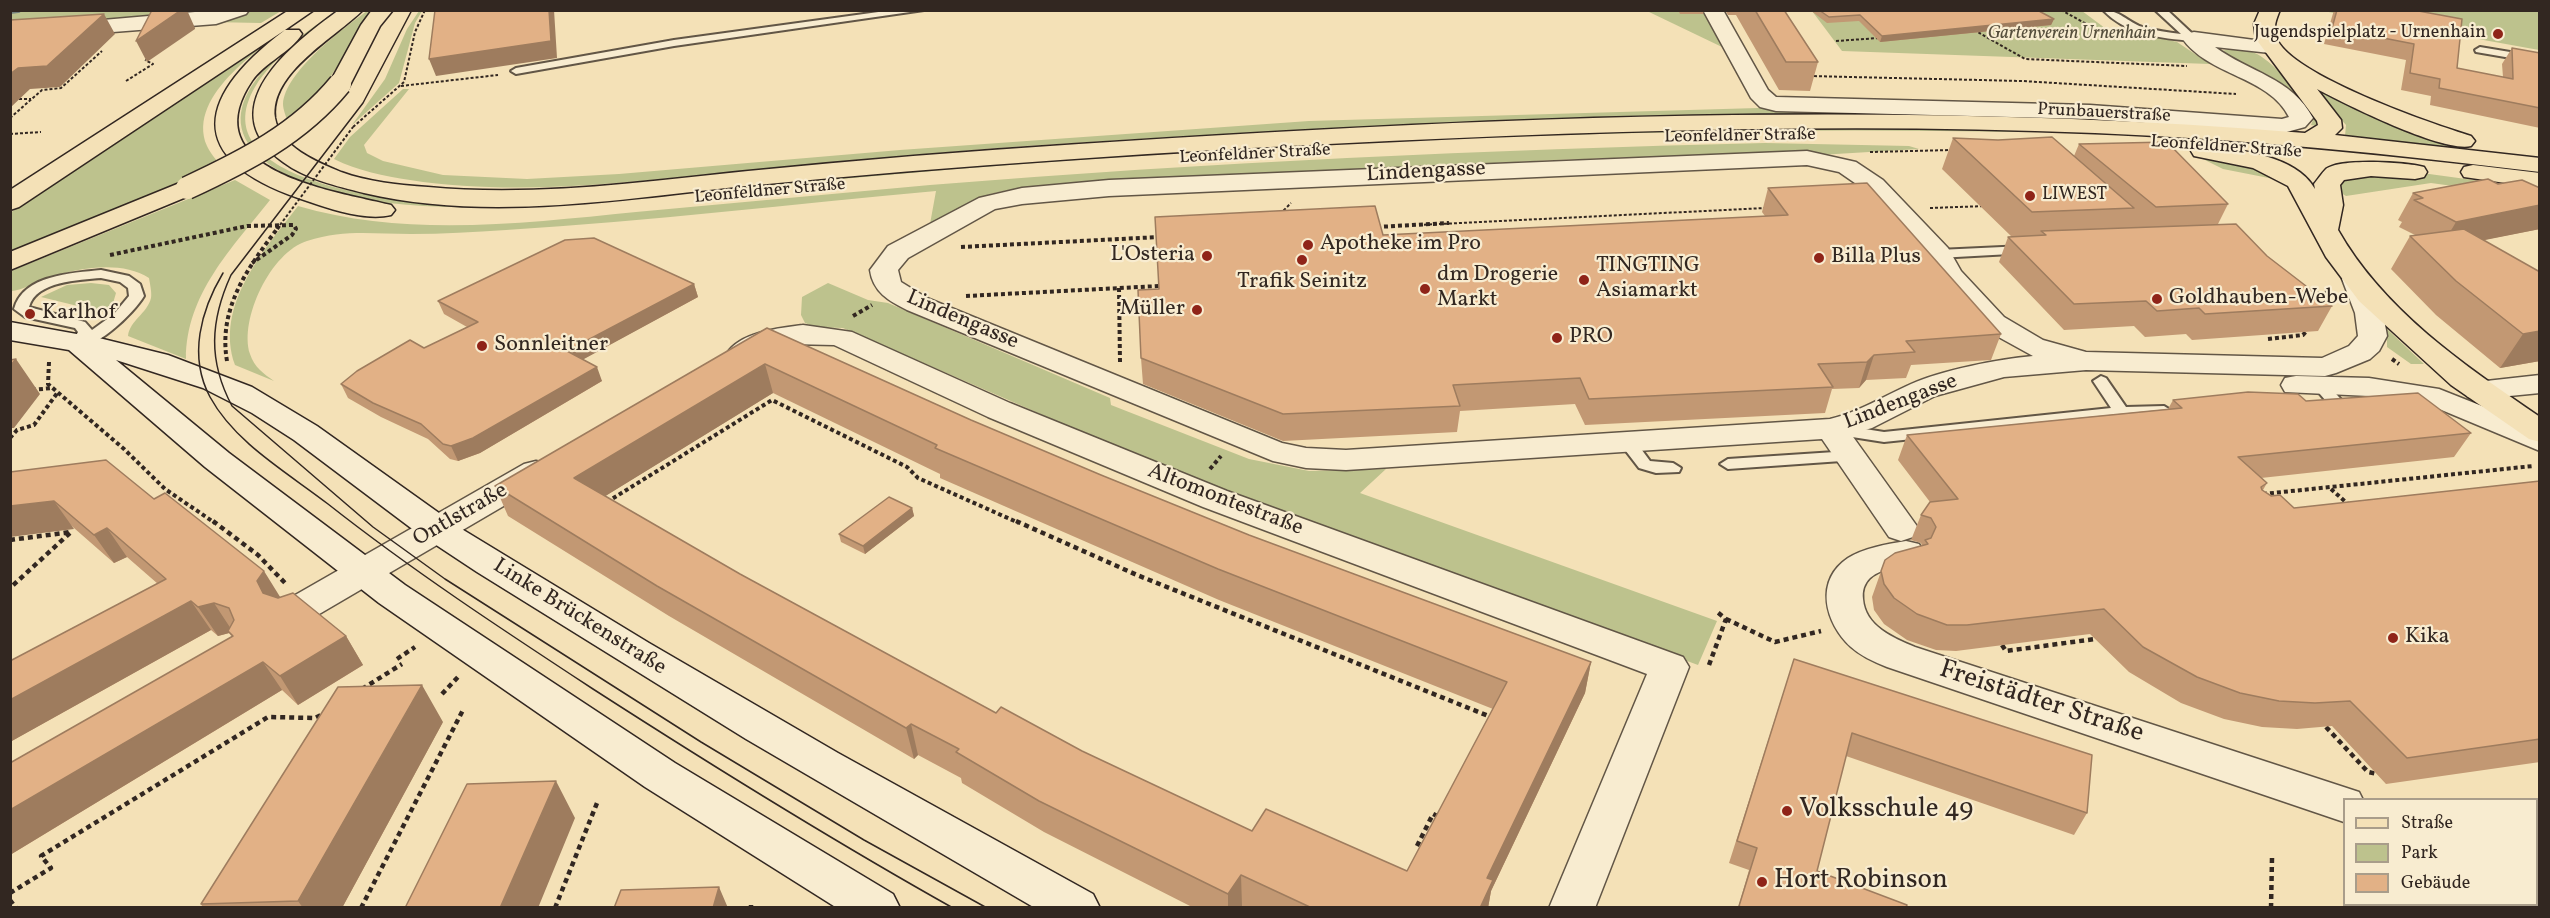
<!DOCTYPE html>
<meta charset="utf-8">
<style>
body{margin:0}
#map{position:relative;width:2550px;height:918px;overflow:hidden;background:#f4e1b7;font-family:Vollkorn,serif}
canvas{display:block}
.frame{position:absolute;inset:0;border:12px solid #322721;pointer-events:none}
.legend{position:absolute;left:2343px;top:798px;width:195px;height:108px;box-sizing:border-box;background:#f8ecd0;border:2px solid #a99d8a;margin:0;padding:8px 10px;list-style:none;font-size:18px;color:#322721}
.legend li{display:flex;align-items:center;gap:12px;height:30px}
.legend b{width:30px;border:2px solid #a99d8a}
</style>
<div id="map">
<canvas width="2550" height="918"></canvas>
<div class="frame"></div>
<ul class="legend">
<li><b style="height:8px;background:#f4e1b7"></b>Straße</li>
<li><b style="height:16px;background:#bdc28d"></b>Park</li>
<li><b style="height:16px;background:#e2b186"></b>Gebäude</li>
</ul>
</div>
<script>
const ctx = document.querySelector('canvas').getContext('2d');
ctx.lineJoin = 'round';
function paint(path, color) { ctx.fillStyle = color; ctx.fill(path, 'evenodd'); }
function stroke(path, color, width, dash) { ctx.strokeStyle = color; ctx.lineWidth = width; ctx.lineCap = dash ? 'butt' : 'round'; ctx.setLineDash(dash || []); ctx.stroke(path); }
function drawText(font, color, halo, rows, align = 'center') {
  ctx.font = font + ' Vollkorn,serif'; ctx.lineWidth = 4.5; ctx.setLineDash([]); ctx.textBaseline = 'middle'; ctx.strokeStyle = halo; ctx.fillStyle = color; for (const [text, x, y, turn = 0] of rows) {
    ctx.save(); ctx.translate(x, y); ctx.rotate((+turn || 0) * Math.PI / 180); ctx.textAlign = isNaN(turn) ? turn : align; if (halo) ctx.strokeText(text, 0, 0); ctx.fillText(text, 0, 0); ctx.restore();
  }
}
const green = new Path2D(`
 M340,10C311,32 274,55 255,87C198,184 407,203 460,205C979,166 1499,120 2020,129L2023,132C1694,126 1364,138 1035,163C927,171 818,181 710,191C625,199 539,209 454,207C393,206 302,198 257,154C203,100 298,38 336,11Z
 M10,11H207L11,26Z
 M249,11H281L261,23L210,22Z
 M367,11H374L319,94L288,122C286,117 283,109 283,104C285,72 342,29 367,11Z
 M419,11H422L415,23L399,83L352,125L385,79L407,29Z
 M1647,11H1703L1722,47Z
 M1812,11H2082L2109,31L2122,29L2177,42L2210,64L1842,51Z
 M2323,11H2539V50Z
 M300,19C267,44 185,94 207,146C210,153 216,159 220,165L11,257L10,213L139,124Z
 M2233,48C2242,49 2249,50 2257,54C2274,62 2314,108 2319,126L2311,125L2313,120C2300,93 2250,71 2224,56L2222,51Z
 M403,89H409L364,145L367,153L383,161L443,175L527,179L619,174L900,150L1309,121L1758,108L1887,114C1599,116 1313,127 1026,146C925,153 823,164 722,173C619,183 513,196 410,180C384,176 358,171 334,159L350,137Z
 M2314,89L2363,111L2469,150L2345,136L2346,125Z
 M1765,143L1909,146L1919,149L1819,155L1791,152L1554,160L1064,185L1008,190L990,194L930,224L936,191C793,204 650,221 506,230C474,232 443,234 411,234C372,234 345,229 307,241C271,252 239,319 250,354C254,367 264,374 274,381L235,365C214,306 264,250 298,206C407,238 525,223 636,212C734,203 832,194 930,185C1208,162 1486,150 1765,143Z
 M2201,158C2229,161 2255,166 2279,180L2223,169Z
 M2400,170L2539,189L2540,198L2431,183L2346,196L2336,190V186L2349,177Z
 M235,180L270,200C232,248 186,294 186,359L128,336C130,320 147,314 151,298C152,293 150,284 149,278C121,260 76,268 45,279C34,282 22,291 11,291V271Z
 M91,283L109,285L116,293L111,310L102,312L41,297L67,285Z
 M828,283L868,300L888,303L1110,398L1111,405L1249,459L1309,471L1386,469L1360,493L1717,621L1698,665L1167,469L843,328L815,327L805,323L801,315L802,297Z
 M2387,329L2424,364H2411L2387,347Z`);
const stream = new Path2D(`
 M10,11L18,10`);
const pathFar2 = new Path2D(`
 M2061,10L2103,33
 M1974,30L2025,59L2187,66
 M1836,41L1879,38
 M1809,76L2022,81L2236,94
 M126,81L153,64L145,60
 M401,86L498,75
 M19,99H31
 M10,118L42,90L61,88L102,51
 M353,127L404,82L415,32L425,10
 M10,134L41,132
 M1870,152L1952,150
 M1930,208L1986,206
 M1280,214L1291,203
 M1419,225L1766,208`);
const pathFar1 = new Path2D(`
 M1377,227L1449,223
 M961,247L1160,237
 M110,255L247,226L294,225L296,229L292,235L252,263
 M1119,288L1120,362
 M2311,294L2331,292
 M966,296L1159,286
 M853,316L872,305
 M2268,339L2303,335L2308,329
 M2392,359L2399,364
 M227,361C218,309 247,269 277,229
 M49,362L48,384L124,449L165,489L215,523
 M32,390L52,388
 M10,438L17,430L34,425L58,392
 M1210,469L1221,456
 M2263,494L2533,466
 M607,502L772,400L907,467L918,478L1019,523`);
const path = new Path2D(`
 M213,521L258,555L286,584
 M1016,521L1137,575L1491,717
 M10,540L71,532L10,588
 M1726,619L1775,642L1821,631
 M2002,645L2006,651L2095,639
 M397,659L415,647
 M1709,665L1726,619L1716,611
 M362,689L402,664
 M442,694L458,677
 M2326,727L2368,772L2377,774
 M1417,846L1433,814L1439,817
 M10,893L51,868L41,856L268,717L315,718L323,714
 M10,900L16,908
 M751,905V908
 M361,908L463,710
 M555,908L597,803
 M2271,908L2272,858`);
const lane = new Path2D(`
 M893,10H924L674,46L516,74L511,71L516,68L674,40Z
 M2103,10C2119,10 2128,22 2142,27C2155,31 2168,32 2181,34L2155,10H2167L2197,38L2192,41C2160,38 2127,35 2103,10Z
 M2480,47L2540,57V63L2476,52L2475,50Z
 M2024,246L2029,247V253L1938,258L1931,254L1938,250Z
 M101,270L129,276L140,284L144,296C134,313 94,352 73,347L71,344L78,332L75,328L25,317L14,309C23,275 71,273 101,270ZM101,278L120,282L128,288L129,296L114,314L92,330L85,322L29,307C36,281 79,280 101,278Z
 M2101,376L2106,378L2126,407L2164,406L2172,411L2164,416L2121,417L1884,442L1833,434L1825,429L1833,424L1884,432L2111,408L2093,381Z
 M2321,381L2326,383L2349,408L2355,410L2357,413L2355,416H2339L2313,386Z
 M1627,437L1633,438L1650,461L1673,463L1681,468L1679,472L1656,473L1639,468L1619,442Z
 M1850,451L1856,452L1858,456L1856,460L1728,469L1720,464L1728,459Z`);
const street = new Path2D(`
 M218,10H249L246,14L216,24L10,40V28Z
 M1703,10H1723L1768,90L1776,97L2090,105L2282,119L2289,117C2269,76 2208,76 2182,38L2185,34L2194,32L2277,43L2281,47L2277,51L2270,53L2215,47C2249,72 2292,78 2313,118L2305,127L2283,133L2090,119L1776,111L1760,107L1751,98Z
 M1807,151L1856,162L1883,180L1948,248L1961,271L2004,317L2043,340L2086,352L2322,358L2349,346L2358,336L2355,313L2342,279L2346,273L2356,271L2366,273L2383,313L2387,336L2379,351L2370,359L2336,373L2325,376L2086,370L2004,377L1935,396L1872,428L1851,434L1919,529L1913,537L1901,541L1889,537L1822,439L1346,470L1306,468L1273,461L907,310C889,301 873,292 870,270L888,246L979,198L1022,188L1109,180ZM1807,165L1839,172L1865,190L1926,258L1940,281L1984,329L2033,356C1999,359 1942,370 1911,384C1884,396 1859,412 1830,419L1346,450L1306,448L1282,443L927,298L901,282L898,270L908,258L995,209L1022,204L1109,196Z
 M803,325L852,332L1010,403L1227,491L1683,657L1689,667L1595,908H1549L1647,674L1203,507L988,417L834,345L790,344L753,359L742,362L731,359L727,353C741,332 779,328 803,325Z
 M2540,375V393L2479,399L2468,397L2463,390L2468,383Z
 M2296,376L2369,378L2439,389L2540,429V451L2432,406L2369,396L2285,392L2281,385L2285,378Z
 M536,461L548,464L553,472L548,480L309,620L296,624L283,620L277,611L283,602L524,464Z
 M1906,541L1919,544L1924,553L1919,562C1903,566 1883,567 1870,578C1864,584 1862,591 1863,599C1865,626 1893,638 1915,647L2359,792L2363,800H2344V822L1887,667C1874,662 1861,656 1851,647C1825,623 1814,581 1848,558C1864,548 1887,544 1906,541Z
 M2536,839L2540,840V878L2536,877Z`);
const secondary = new Path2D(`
 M10,322L99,338L168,355L252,387L317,426L460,528L649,643L838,753L1093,894L1100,908H1035L746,739L477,572L415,531L294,440L252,413L203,388L116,360L229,453L405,585L675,763L893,894L900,908H837L645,787L379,603L205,467L69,350L10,340Z`);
const primary = new Path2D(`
 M289,10H314L285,30H299L302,34C290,53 265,62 252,81C191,172 335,191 391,205L395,210L391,215C367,221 333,210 310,202C189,164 188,103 285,30L19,207L10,210V190Z
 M339,10H363C336,37 269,73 275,118C280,147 317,162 341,172C368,182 399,185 428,187C534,197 642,182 748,171C858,160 968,151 1079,144C1487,117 1897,99 2305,133L2318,125L2317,121L2256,39L2254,24L2260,10H2280C2276,20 2273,27 2276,37C2289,75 2433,124 2471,136L2475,141L2471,146C2443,153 2345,104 2317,89L2341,120L2342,128L2335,135L2540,158V172C2392,154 2244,139 2095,133C1860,123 1624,130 1389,141C1174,151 960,165 746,186C621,199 487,222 364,193C336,186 306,179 283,162C209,108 292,44 339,10Z
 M372,10H393L380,26L348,89H332L329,84L361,25Z
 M2203,144C2239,151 2295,154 2315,189L2314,184C2318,179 2322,173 2326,169C2340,158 2406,162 2424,167L2427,172L2424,177L2415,179L2371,176L2344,180L2340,185L2343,205L2338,230C2384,311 2464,365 2540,417V442L2529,439L2451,385L2359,301L2326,257L2288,186L2253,168L2194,156L2191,151L2194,146Z
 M187,180L196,183L200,188L196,193L10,270V252Z`);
const highway = new Path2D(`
 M2473,165L2540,173V188L2464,177L2461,172L2464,167Z`);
const tram = new Path2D(`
 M412,10L363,103L231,275C210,321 208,361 232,406L373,527L445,579L701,742L864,840L987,908
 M223,273C201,310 188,356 210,397C235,443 288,473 328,504C413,571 503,630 593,689C711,765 830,839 953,908`);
const pathBridgeFar1 = new Path2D(`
 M280,225L353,127`);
const pathBridge = new Path2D(`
 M277,229L281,223
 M2331,489L2348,504`);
const primaryBridge = new Path2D(`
 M187,188C245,161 299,134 340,84`);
const wall = new Path2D(`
 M1678,10H1704L1703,14H1680Z
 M1725,10H1784L1818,62L1810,91L1779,90L1736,15H1728Z
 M1810,10H2037L2054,19L2051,25L1880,42L1859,21L1827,23Z
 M2334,10H2413L2457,68L2503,77L2502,64L2512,48L2540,53V128L2430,105L2431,96L2401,90L2406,60L2324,44Z
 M1953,138L2074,156L2079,144L2228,204L2218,224L2267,256L2332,306L2318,331L2192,340L2186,334L2145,337L2134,326L2064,330L1999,262L2008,237H2012L1942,169Z
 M1768,188L2001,334L1991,360L1911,365L1906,378L1866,380L1859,388L1832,389L1825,413L1585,425L1575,404L1460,411L1457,432L1283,441L1143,384L1141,358L1159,289L1383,235L1765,216L1762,212Z
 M2413,193L2540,229L2483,240L2540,361L2500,368L2436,315L2391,269L2410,236L2415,235L2399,227L2402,222L2398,220Z
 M694,284L698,297L583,359L602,381L480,453L458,461L450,459L428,439L381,417L348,398L341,384L424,348L467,327L444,314L438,301Z
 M767,328L971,420L1101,475L1249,535L1591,662L1585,693L1491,891L1488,908H1246L1242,906L1240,908H1194L1044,832L962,783L961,778L918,755L914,759L669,616L508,516L495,486ZM773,393L940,474V478L1219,600L1493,709L1407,871L1252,831L1082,751L996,713L740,574L605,496Z
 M2173,400L2306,401L2471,433L2454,457L2261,478L2267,483L2263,490L2294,508L2540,481V762L2386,784L2332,726L2297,729L2262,727L2224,719L2181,703L2129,672L2090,634L1956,651L1936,650L1907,640L1884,624L1874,610L1872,597L1885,560L1922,546L1921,543L1911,540L1921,515L1930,502L1898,460L1907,435L2168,409Z
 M10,472L154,499L280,597L346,636L363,665L298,705L282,690L10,855V763L232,637L229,633L218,636L211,630L10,742V661L158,584L127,557L114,563Z
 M912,508L914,516L865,554L841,542L839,534Z
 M1794,659L2087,813L2074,835L1846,756L1817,871L1906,908H1738L1749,870L1729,863Z
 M443,722L342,908H203L201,904Z`);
const shadedWall = new Path2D(`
 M171,10H187L195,28V29L147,62L136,41Z
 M549,10H554L557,58L436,76L429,59Z
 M104,14L115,34L60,87L30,89L10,108V74L18,68Z
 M2054,19L2051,25L1880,42L1882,36Z
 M2540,205V229L2440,249L2456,222Z
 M694,284L698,297L573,365L567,351Z
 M2540,331V361L2500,368L2523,334Z
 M1874,355L1866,380L1859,388L1867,362Z
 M16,359L40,394L14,428H10V366Z
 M765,364L773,393L586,508L574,478Z
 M597,367L602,381L480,453L458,461L451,446Z
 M54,501L74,529L10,537V506Z
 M912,508L914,516L865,554L863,546Z
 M107,528L127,557L114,563L94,535Z
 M264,571L282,600L263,593L257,581Z
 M191,601L211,630L10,742V700Z
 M214,603L233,632L218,636L198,607Z
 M346,636L363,665L298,705L280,676Z
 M263,662L282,690L10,855V810Z
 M1591,662L1585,693L1491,891L1488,908H1480L1487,878Z
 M422,685L443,722L342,908H303L298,901Z
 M911,724L918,755L914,759L906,728Z
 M556,781L575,818L538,908H500Z
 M1241,875L1242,906L1240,908H1228V894Z
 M719,887L728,908H713Z`);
const building = new Path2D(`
 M152,10H181L136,41Z
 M435,10H549L551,41L429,59Z
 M1755,10H1784L1818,62H1786Z
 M1819,10H2037L2054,19L1882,36L1860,15L1829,17Z
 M2337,10H2413L2462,19L2457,68L2513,79L2512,48L2540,53V108L2439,88L2440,79L2410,73L2414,44L2332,28Z
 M104,14L47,66L18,68L10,74V20Z
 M2052,137L2134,208L2032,212L1953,138L1998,140Z
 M2167,142L2228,204L2156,207L2079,144Z
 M2488,179L2498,184L2522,180L2540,188V205L2456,222L2414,200L2423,198L2413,193Z
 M1867,183L2001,334L1906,341L1915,352L1874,355L1867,362L1818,364L1833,387L1589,399L1580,378L1453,385L1460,406L1283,414L1141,358L1138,290L1159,289L1155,217L1375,206L1383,235L1788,215L1768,188Z
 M2236,224L2267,256L2332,306L2205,314L2199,308L2157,311L2146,301L2074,304L2008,237L2046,235L2041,231Z
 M2464,229L2540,272V331L2523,334L2456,281L2410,236Z
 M594,238L694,284L567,351L597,367L473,438L451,446L443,444L421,424L373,403L341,384L357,371L410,340L424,348L478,322L438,301L565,240Z
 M767,328L971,420L1101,475L1249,535L1591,662L1487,878L1493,880L1480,908H1312L1241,875L1228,894L1039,801L956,752L959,749L911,724L906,728L657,586L495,486ZM765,364L937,445L935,448L1218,569L1507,682L1407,871L1266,809L1252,831L1082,751L1001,707L996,713L740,574L574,478Z
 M16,359L10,366V360Z
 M2248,392L2298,394L2306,401L2418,393L2471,433L2238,457L2267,483L2261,487L2262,490L2271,496L2280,495L2294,508L2540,481V739L2407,758L2350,701L2315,703L2279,701L2240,693L2197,677L2143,647L2104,609L1967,625H1947L1917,614L1894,598L1884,584L1881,571L1885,560L1895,553L1928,544L1925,540L1931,538L1936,527L1931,518L1921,515L1930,502L1958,499L1907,435L2182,408L2173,400Z
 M106,460L154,499L165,493L264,571L257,581L263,593L278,598L293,593L346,636L280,676L263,662L10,810V763L233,636L228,631L234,620L229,608L214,603L198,607L191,601L10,700V661L166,579L107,528L94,535L54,501L10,506V472Z
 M889,497L912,508L863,546L839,534Z
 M1794,659L2092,755L2087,813L1852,733L1817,871L1907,905L1906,908H1743L1739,906L1757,848L1737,841Z
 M422,685L298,901L201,904L338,687Z
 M556,781L500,908H405L467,784Z
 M719,887L713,908H614L621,890Z`);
const markers = [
 [2498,34,6,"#8f2418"],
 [2030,196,6,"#8f2418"],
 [1308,245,6,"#8f2418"],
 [1207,256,6,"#8f2418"],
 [1819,258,6,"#8f2418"],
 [1302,260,6,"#8f2418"],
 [1584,280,6,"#8f2418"],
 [1425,289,6,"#8f2418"],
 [2157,299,6,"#8f2418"],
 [1197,310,6,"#8f2418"],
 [30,314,6,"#8f2418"],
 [1557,338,6,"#8f2418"],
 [482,346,6,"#8f2418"],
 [2393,638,6,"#8f2418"],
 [1787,811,6,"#8f2418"],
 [1762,882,6,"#8f2418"]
];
const farPoinames = [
 ["Jugendspielplatz - Urnenhain",2486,34],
 ["LIWEST",2042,196,"left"]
];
const farParknames = [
 ["Gartenverein Urnenhain",2072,35]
];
const farStreetnames = [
 ["Prunbauerstraße",2104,114,3],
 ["Leonfeldner Straße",1740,137,-1],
 ["Leonfeldner Straße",2226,148,4],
 ["Leonfeldner Straße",1255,155,-3],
 ["Leonfeldner Straße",770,192,-5]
];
const streetNames = [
 ["Lindengasse",1426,173,-3],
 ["Lindengasse",962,321,23],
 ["Lindengasse",1901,403,-21],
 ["Altomontestraße",1225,501,21],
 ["Ontlstraße",461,516,-30],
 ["Linke Brückenstraße",579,618,32]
];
const poiNames = [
 ["Apotheke im Pro",1320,245],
 ["L'Osteria",1195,256,"right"],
 ["Billa Plus",1831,258],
 ["TINGTING",1596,267],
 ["Asiamarkt",1596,292],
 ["dm Drogerie",1437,276],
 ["Markt",1437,301],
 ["Trafik Seinitz",1302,283,"center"],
 ["Goldhauben-Webe",2169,299],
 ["Müller",1185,310,"right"],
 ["Karlhof",42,314],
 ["PRO",1569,338],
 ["Sonnleitner",494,346],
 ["Kika",2405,638]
];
const nearStreetnames = [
 ["Freistädter Straße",2041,703,18]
];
const nearPoinames = [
 ["Volksschule 49",1799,811],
 ["Hort Robinson",1774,882]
];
paint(green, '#bdc28d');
stroke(stream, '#74807c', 6);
stroke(lane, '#625646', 4);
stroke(street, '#625646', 3);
stroke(secondary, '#322721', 3);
stroke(primary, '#322721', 3);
stroke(highway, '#322721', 3);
stroke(pathFar2, '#322721', 2, [3, 2]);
stroke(pathFar1, '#322721', 4, [4, 3]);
stroke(path, '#322721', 4.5, [5, 4]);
paint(lane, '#f8ecd0');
paint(street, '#f8ecd0');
paint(secondary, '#f8ecd0');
paint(primary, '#f4e1b7');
paint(highway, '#f4e1b7');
stroke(tram, '#322721', 1.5);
stroke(primaryBridge, '#322721', 25, []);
stroke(pathBridgeFar1, '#322721', 2, [3, 2]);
stroke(pathBridge, '#322721', 4, [4, 3]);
stroke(primaryBridge, '#f4e1b7', 22);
paint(wall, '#c29873');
paint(shadedWall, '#9e7c5e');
paint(building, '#e2b186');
stroke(building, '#9e7c5e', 1.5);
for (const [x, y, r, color] of markers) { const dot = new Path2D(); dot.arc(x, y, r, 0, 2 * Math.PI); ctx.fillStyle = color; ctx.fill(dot); stroke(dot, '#f8ecd0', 2); }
drawText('18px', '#322721', '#f8ecd0', farPoinames, 'right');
drawText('italic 18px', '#554e3c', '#f8ecd0', farParknames);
drawText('18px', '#322721', '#f8ecd0', farStreetnames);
drawText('22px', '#322721', '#f8ecd0', streetNames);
drawText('22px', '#322721', '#f8ecd0', poiNames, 'left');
drawText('27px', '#322721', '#f8ecd0', nearStreetnames);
drawText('27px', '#322721', '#f8ecd0', nearPoinames, 'left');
</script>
